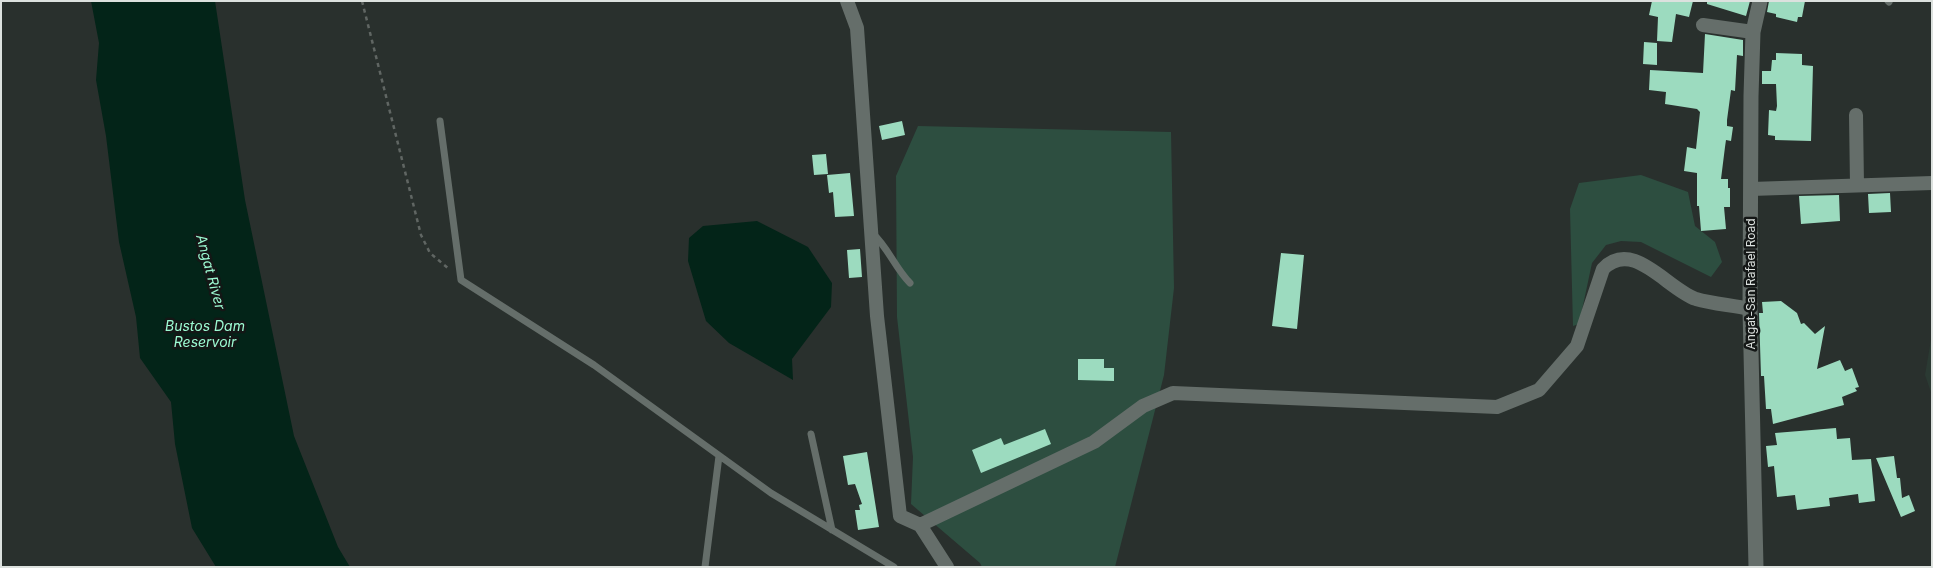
<!DOCTYPE html>
<style>
body{margin:0}
#map{position:relative;width:1933px;height:568px;overflow:hidden;background:#29302d;font-family:Inter,sans-serif}
canvas{display:block}
.frame{position:absolute;inset:0;border:2px solid #dce1de;pointer-events:none}
</style>
<div id="map">
<canvas width="1933" height="568"></canvas>
<div class="frame"></div>
</div>
<script>
const ctx = document.querySelector('canvas').getContext('2d');
ctx.lineJoin = 'round';
function paint(path, color) { ctx.fillStyle = color; ctx.fill(path, 'evenodd'); }
function stroke(path, color, width, dash) { ctx.strokeStyle = color; ctx.lineWidth = width; ctx.lineCap = dash ? 'butt' : 'round'; ctx.setLineDash(dash || []); ctx.stroke(path); }
function drawText(font, color, halo, rows, align = 'center') {
  ctx.font = font + ' Inter,sans-serif'; ctx.lineWidth = 5; ctx.setLineDash([]); ctx.textBaseline = 'middle'; ctx.strokeStyle = halo; ctx.fillStyle = color; for (const [text, x, y, turn = 0] of rows) {
    ctx.save(); ctx.translate(x, y); ctx.rotate((+turn || 0) * Math.PI / 180); ctx.textAlign = isNaN(turn) ? turn : align; if (halo) ctx.strokeText(text, 0, 0); ctx.fillText(text, 0, 0); ctx.restore();
  }
}
const built = new Path2D(`
 M1932,334V395L1925,375Z`);
const green = new Path2D(`
 M918,126L1171,132L1174,288L1164,375L1115,567H982L980,563L911,504L913,457L897,317L896,176Z
 M1641,175L1688,192L1695,226L1715,242L1722,262L1711,277L1641,242L1621,241L1606,245L1592,263L1579,324L1573,326L1570,209L1579,183Z`);
const water = new Path2D(`
 M91,1H215L245,200L294,436L338,547L350,567H216L192,528L175,444L171,402L140,358L136,317L119,242L106,136L96,80L99,43Z
 M757,221L808,247L832,283L831,307L792,359L793,380L729,343L706,321L688,261L689,238L703,226Z`);
const building = new Path2D(`
 M1652,1H1693L1689,17L1676,14L1672,42L1657,41L1658,17L1649,15Z
 M1707,1H1750L1746,16L1707,4Z
 M1769,1H1805L1802,17H1798L1797,22L1776,17V14L1767,12Z
 M1705,34L1743,40V56L1737,55L1735,91L1731,90L1727,120V126L1733,127L1731,141L1726,140L1725,147L1721,179H1728V188H1730V207H1724L1726,229L1701,231L1699,206H1697V173L1684,171L1687,147L1696,149L1700,112L1697,109L1665,104L1666,92L1649,90L1650,70L1703,73Z
 M1644,42L1657,43V65L1643,64Z
 M1776,53L1802,54V65L1813,66L1811,141L1775,140V136L1768,135L1769,110L1776,111L1777,106L1776,84H1762V71H1771L1772,60H1776Z
 M902,121L905,135L882,140L879,126Z
 M826,154L828,174L814,175L812,155Z
 M850,173L854,216L835,217L833,192L829,193L827,175Z
 M1890,193L1891,212L1869,213L1868,194Z
 M1839,195L1840,221L1801,224L1799,196Z
 M860,249L862,277L849,278L847,250Z
 M1281,253L1304,255L1297,329L1272,326Z
 M1781,301L1797,313L1801,324L1804,323L1815,334L1825,326L1817,369L1840,360L1845,371L1852,368L1859,387L1855,388L1857,391L1842,397L1844,405L1773,424L1771,409H1766L1764,376H1761L1759,313H1763L1762,302Z
 M1078,359H1104V368H1114V381L1078,380Z
 M1836,428L1837,439L1850,438L1852,460L1871,459L1875,501L1859,503L1858,494L1829,498L1830,506L1797,510L1795,495L1777,497L1774,466L1768,467L1766,446L1777,445L1775,433Z
 M1045,429L1051,444L981,473L972,450L1001,438L1004,445Z
 M867,452L879,527L858,530L855,510H860L859,505L862,504L855,484L848,485L843,456Z
 M1894,456L1897,478H1900L1902,498L1909,495L1915,511L1901,517L1876,458Z`);
const path = new Path2D(`
 M362,1L421,235L430,253L449,269`);
const service = new Path2D(`
 M1888,1L1889,2
 M440,121L461,280L594,365L771,493L894,567
 M872,233C888,247 895,268 910,283
 M811,434L832,530
 M705,567L719,456`);
const minor = new Path2D(`
 M847,1L857,28L877,316L900,516L920,525L1094,442L1143,406L1173,393L1497,407L1539,390L1577,346L1603,269C1633,238 1667,289 1696,299C1713,304 1732,305 1750,309
 M1703,25L1753,32
 M1856,115L1857,185
 M1751,189L1932,183
 M920,525L947,567`);
const secondary = new Path2D(`
 M1756,567L1750,309L1751,96L1753,32L1760,1`);
const streetNames = [
 ["Angat-San Rafael Road",1751,284,-90]
];
const waterNames = [
 ["Angat River",210,272,75],
 ["Bustos Dam",205,327],
 ["Reservoir",205,343]
];
paint(built, '#2b3a33');
paint(green, '#2d4e40');
paint(water, '#032418');
paint(building, '#9cdbbf');
stroke(path, '#606663', 2.5, [4, 4]);
stroke(service, '#656e6a', 7);
stroke(minor, '#656e6a', 14);
stroke(secondary, '#656e6a', 15);
drawText('12px', '#dce1de', '#141716', streetNames);
drawText('italic 14px', '#9cfad2', '#141716', waterNames);
</script>
